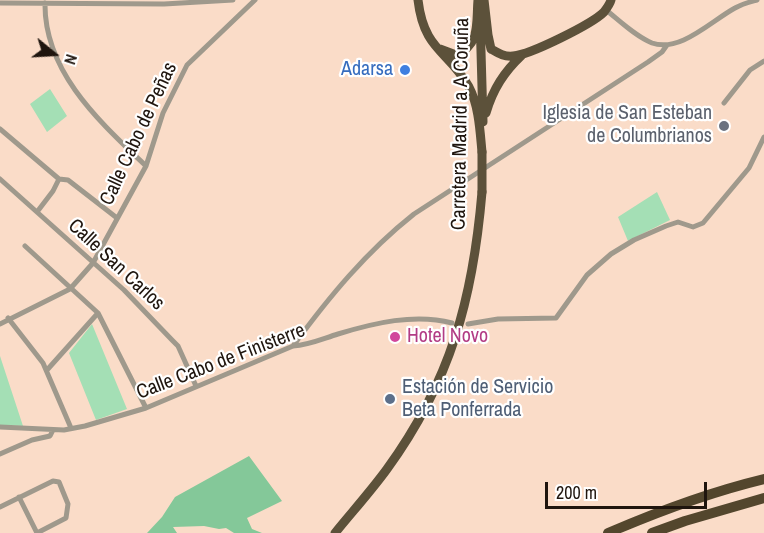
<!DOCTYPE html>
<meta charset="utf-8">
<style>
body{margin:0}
#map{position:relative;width:764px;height:533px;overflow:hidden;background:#fadcc8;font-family:"Archivo Narrow",sans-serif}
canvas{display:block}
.north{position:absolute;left:24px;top:24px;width:60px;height:60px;-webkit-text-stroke:4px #fff;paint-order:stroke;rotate:108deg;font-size:16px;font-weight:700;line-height:24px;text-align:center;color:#1f150e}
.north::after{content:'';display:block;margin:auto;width:21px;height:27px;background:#1f150e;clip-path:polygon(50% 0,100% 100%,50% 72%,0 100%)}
.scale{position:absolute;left:545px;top:482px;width:162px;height:27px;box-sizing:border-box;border:3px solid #1f150e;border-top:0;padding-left:8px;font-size:18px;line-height:21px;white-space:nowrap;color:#1f150e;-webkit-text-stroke:4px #fff;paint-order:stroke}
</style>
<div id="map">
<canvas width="764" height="533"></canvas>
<div class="north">N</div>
<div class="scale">200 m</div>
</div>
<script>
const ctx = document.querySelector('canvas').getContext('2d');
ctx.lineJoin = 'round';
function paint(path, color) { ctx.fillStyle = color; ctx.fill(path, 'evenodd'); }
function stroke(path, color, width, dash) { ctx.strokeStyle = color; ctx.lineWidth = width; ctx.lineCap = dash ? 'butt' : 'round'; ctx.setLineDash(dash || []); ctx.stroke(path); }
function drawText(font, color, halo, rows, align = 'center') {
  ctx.font = font + ' "Archivo Narrow",sans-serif'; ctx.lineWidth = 4.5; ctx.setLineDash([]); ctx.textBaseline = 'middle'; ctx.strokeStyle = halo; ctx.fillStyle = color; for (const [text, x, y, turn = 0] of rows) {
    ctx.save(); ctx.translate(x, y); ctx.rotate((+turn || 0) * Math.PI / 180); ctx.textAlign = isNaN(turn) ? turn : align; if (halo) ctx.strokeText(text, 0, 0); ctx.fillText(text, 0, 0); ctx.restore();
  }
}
const green = new Path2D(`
 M50,89L67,116L47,132L30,104Z
 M657,192L670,220L628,241L618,217Z
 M92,324L127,409L96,420L69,353Z
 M0,356L23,426L0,425Z`);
const forest = new Path2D(`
 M249,456L282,501L247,518L252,529L262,533H234L226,528L219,529L204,526L173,527L177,533H147L162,517L175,497Z`);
const minor = new Path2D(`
 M0,3L164,4L233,0
 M45,3C44,72 100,122 146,166
 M606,10C620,21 635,36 652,43C680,53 711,21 735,8C742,4 750,2 757,0
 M724,103L750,70L764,61
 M0,129L59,179L68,180L117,218
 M0,179L124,290L172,340L178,346L196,386
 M37,212L53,191L59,179
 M25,246L98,313L146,408
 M8,318L43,363L71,428
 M0,324L70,289L93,263L146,166L163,113L187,65L255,0
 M468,324L498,319L556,318L587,275L611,254L634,240L666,226L678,222L693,227L703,223L749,168L764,137
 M293,346C329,297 366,252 414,214L648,62L662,52L667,45
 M47,370L98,313
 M0,427L64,430L85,426L146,408L293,346C309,345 322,339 338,334C374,323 415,313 452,323
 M0,454L32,440L50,436L53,430
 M19,497L37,533
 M0,507L53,481L59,482L68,504L66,518L37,533`);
const trunk = new Path2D(`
 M418,0C424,51 448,50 469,87C479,106 480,131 482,152
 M484,0L488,35L491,49C498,53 504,57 513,56C530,55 592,24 604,12C607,8 610,4 611,0
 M480,16L483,122
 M440,49L456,55C481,44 476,23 478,0
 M486,113C493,89 504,72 522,55
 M335,533C352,512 371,491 387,469C451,381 473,298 482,192`);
const motorway = new Path2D(`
 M608,533C659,511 710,492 764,479
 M652,533L685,521L764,498`);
const trunkBridge = new Path2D(`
 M482,192V152`);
const markers = [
 [405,70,6,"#3f7fe0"],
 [724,126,6,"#6b7280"],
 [395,337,6,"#d1479c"],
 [390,399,6,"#5c6f8a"]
];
const shopNames = [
 ["Adarsa",393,70]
];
const worshipNames = [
 ["Iglesia de San Esteban",712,114],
 ["de Columbrianos",712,137]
];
const streetNames = [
 ["Carretera Madrid a A Coruña",461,124,-89],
 ["Calle Cabo de Peñas",139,134,-65],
 ["Calle San Carlos",116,265,43],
 ["Calle Cabo de Finisterre",221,362,-21]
];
const hotelNames = [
 ["Hotel Novo",407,337]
];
const serviceNames = [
 ["Estación de Servicio",402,388],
 ["Beta Ponferrada",402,411]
];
paint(green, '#a4dfb5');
paint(forest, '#84c899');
stroke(minor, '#9f998c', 5);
stroke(trunk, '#5c513a', 9);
stroke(motorway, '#53462d', 10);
stroke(trunkBridge, '#5c513a', 9);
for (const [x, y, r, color] of markers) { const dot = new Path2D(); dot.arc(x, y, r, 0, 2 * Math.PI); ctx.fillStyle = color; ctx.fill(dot); stroke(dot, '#fff', 2); }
drawText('20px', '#366cbe', '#fff', shopNames, 'right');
drawText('20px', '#5b616d', '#fff', worshipNames, 'right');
drawText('20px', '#1f150e', '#fff', streetNames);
drawText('20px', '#b23c85', '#fff', hotelNames, 'left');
drawText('20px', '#4e5e75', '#fff', serviceNames, 'left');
</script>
